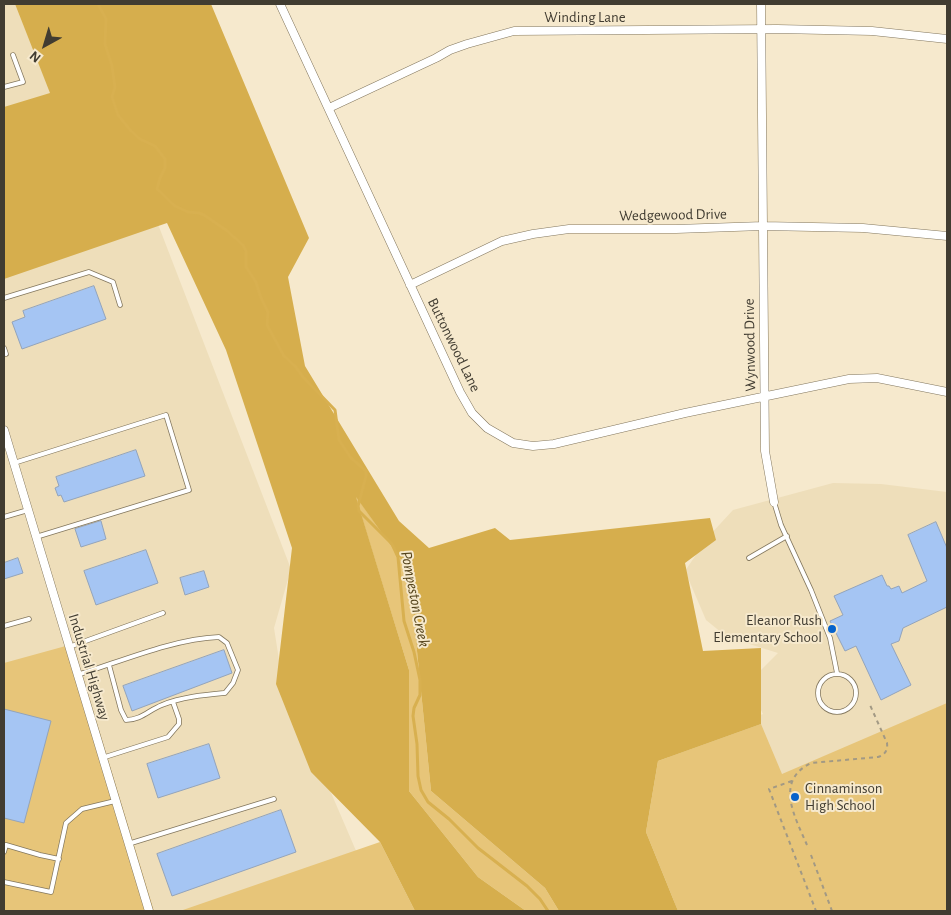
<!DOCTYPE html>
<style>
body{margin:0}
#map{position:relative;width:951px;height:915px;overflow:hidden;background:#f6e9cd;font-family:"Alegreya Sans",sans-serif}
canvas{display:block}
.frame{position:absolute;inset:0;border:5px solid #413c31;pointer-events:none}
.north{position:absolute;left:20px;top:20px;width:50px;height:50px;-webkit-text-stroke:4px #f6e9cd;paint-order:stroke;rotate:219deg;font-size:14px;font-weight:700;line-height:20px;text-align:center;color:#413c31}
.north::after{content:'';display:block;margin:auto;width:18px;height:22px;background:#413c31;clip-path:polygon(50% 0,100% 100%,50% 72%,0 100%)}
</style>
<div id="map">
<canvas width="951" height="915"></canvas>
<div class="frame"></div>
<div class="north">N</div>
</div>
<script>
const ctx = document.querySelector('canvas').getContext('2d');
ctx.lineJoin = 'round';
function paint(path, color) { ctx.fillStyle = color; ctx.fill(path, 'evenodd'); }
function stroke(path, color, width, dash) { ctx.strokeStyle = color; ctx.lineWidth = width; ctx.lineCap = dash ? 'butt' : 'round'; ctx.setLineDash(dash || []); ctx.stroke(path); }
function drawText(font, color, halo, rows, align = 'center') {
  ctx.font = font + ' "Alegreya Sans",sans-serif'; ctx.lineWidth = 4; ctx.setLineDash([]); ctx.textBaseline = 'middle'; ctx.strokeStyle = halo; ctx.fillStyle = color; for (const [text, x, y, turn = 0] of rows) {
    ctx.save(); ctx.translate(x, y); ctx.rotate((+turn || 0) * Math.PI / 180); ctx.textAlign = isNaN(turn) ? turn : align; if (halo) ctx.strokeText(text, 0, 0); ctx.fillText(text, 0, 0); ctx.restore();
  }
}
const built = new Path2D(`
 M4,4H15L47,84L134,162L291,569L274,628L282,679L360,860L379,911H4Z
 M833,483L881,484L947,492V911H675L668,750L763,714L758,704L756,675L778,653L727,637L706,620L685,571L708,537L733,510Z`);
const green = new Path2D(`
 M355,495L409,571L431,791L545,888L559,911H526L478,877L409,791V670Z
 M73,644L154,911H4V663Z
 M947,703V911H678L646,832L658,761L761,724L782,774Z
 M380,842L415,911H180Z`);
const forest = new Path2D(`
 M15,4H211L309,238L288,277L305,366L399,521L429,548L495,528L510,540L710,518L716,540L685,563L703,651L761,648V724L658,761L646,832L678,911H559L545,888L431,791L409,571L356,497L409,670V791L478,877L526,911H415L380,842L311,772L276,684L292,548L226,350L167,223L4,279V107L50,93Z`);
const stream = new Path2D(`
 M98,4L106,19L105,44L112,66L115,87L112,97L118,115L131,131L140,139L155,146L165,159V168L160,178L157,189L175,206L188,212L199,213L204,215L226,230L243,245L246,251V267L256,282L261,298L268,312L267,325L284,356L295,366L303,377L335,410L339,440L351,458L366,471V476L358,506L359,511L392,544L398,557L404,621L414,652L420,680V695L414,708L413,716L417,744L418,776L421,790L428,802L449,819L478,848L527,886L540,899L548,911`);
const building = new Path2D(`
 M94,286L106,319L22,349L12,322L25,317L23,311Z
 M136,450L145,476L64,502L61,495L58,496L55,488L59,486L56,477Z
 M101,521L106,539L81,547L75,529Z
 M936,522L947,548V607L903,628L899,641L891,644L911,685L881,700L856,646L845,651L830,621L843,615L834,596L882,575L887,586H889L891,589L899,586L902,593L927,581L908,535Z
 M146,550L158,583L96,605L84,571Z
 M18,558L23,573L4,579V563Z
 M204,571L209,587L185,595L180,578Z
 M224,650L232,673L132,711L123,686Z
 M4,709L51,721L24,823L4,818Z
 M209,744L220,778L158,798L147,764Z
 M281,810L296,852L172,896L157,854Z`);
const path = new Path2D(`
 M792,781L769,789L816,911
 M807,845C795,817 774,781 811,763L878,757C885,755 888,750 887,743L870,705
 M811,855L832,911`);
const service = new Path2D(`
 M4,87L23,82L13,55
 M4,298L89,272L113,282L120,305
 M4,348L6,354
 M14,463L166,415L189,490L36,537
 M774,502L781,525L811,590L830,638L837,673
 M4,517L28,510
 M749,558L787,536
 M4,626L29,619
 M69,647L163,613
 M818 693a19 19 0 1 1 38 0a19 19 0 1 1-38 0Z
 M77,675C122,661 173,639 219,637L227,643L238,670L233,683L225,693C204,695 182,697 162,705C149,710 141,720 126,720L121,710L109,665
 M102,758L168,737L179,724V719L173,702
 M128,844L274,799
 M4,852L6,845L40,855L59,859
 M4,882L51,892L66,823L82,809L115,801`);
const minor = new Path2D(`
 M280,4L460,392L472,413L487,428L513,443L533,446L554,444L685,413L849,379L877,378L947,392
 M761,4L765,451L774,502
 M329,108L436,58L450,50L467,44L514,31L777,29L872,31L947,39
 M410,285L502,241L533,234L569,229H676L763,226L863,228L947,236
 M4,430L149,911`);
const markers = [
 [832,629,5,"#0662cb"],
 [795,797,5,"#0662cb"]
];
const streetNames = [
 ["Winding Lane",585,17],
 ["Wedgewood Drive",673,215,-1],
 ["Buttonwood Lane",454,345,64],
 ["Wynwood Drive",750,345,-91],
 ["Industrial Highway",89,667,73]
];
const poiNames = [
 ["Eleanor Rush",822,620],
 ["Elementary School",822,637],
 ["Cinnaminson",805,788,"left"],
 ["High School",805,805,"left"]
];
const waterNames = [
 ["Pompeston Creek",415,599,79]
];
paint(built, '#eedeba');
paint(green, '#e7c579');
paint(forest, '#d6ae4d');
stroke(stream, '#d8b050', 3);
paint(building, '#a5c5f3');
stroke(building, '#93a4bb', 1);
stroke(service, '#83775e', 5.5);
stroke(minor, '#83775e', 9);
stroke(path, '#a29984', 2, [4, 4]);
stroke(service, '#fff', 4);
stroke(minor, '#fff', 8);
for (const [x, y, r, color] of markers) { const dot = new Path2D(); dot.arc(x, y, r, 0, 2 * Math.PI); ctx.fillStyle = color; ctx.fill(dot); stroke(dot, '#f6e9cd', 2); }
drawText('15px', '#413c31', '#f6e9cd', streetNames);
drawText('15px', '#413c31', '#f6e9cd', poiNames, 'right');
drawText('italic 16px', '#53421a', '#f6e9cd', waterNames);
</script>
